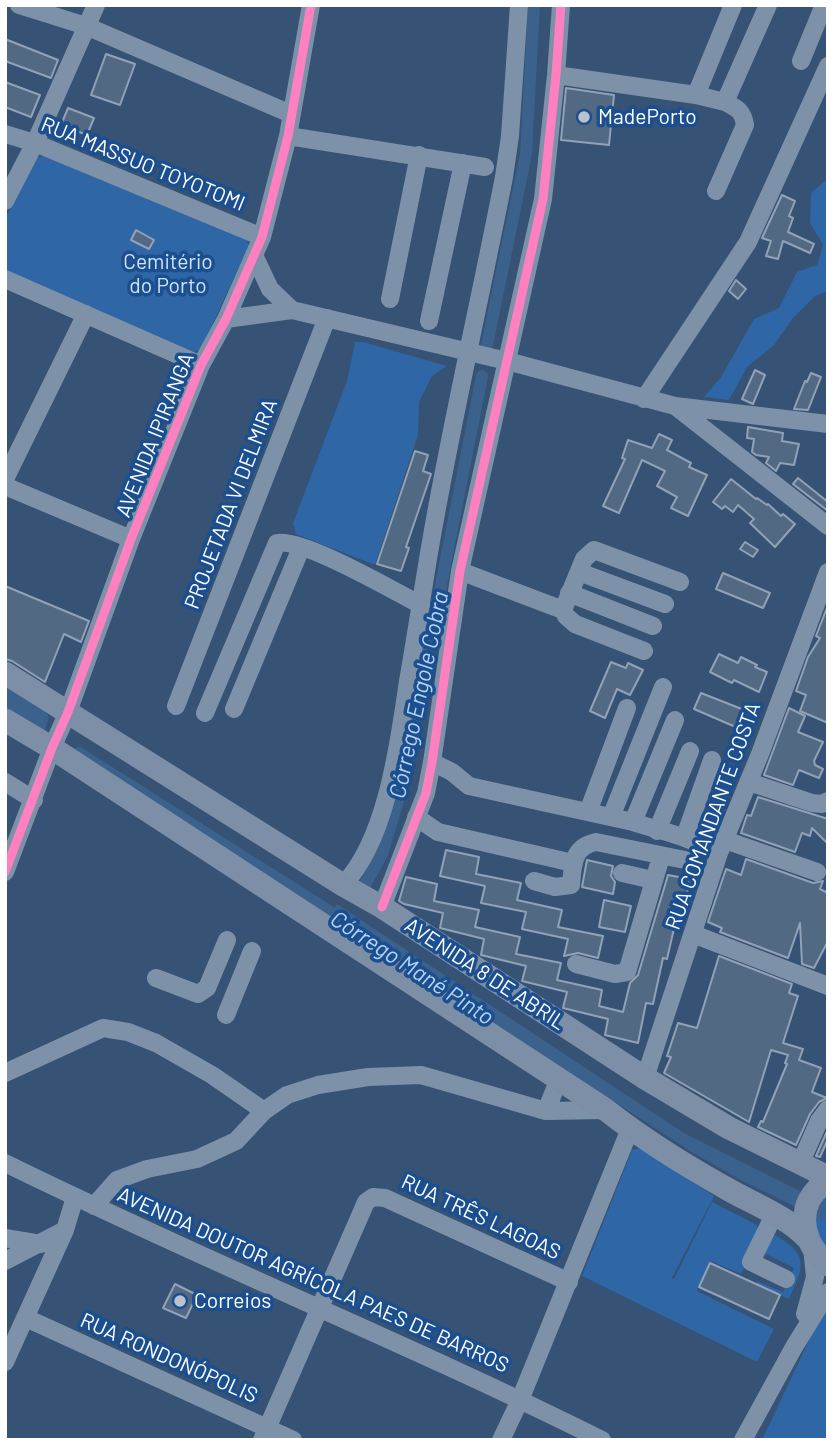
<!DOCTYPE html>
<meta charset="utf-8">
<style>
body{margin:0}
#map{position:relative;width:833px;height:1445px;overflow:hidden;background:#365274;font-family:Barlow,sans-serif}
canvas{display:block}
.frame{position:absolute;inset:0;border:7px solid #fff;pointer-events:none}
</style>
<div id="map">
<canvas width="833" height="1445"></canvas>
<div class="frame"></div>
</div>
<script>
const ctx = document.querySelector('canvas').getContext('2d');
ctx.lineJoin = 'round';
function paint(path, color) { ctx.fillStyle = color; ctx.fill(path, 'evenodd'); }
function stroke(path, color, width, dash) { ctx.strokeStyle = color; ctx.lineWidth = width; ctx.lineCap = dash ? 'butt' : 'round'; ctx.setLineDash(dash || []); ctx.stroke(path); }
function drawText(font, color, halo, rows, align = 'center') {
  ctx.font = font + ' Barlow,sans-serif'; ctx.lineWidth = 7; ctx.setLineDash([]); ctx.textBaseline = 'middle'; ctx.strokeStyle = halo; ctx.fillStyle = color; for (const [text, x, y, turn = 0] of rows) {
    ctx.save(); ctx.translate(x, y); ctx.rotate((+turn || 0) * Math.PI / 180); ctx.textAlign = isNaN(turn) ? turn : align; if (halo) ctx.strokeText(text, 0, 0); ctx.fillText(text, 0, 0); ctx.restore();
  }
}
const green = new Path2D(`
 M44,156L246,240L249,245L201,349L194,352L5,270V219L37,157Z
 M828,178V291L815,296L793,318L774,345L747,367L729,400L704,397L721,377L754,319L779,308L797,272L817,265L823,245L810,223L811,193Z
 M355,342H363L447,366L432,376L419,402L418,435L375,565L296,534L293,523L347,381Z
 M639,1148L714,1196L672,1278L674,1279L712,1202L757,1225L759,1236L741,1274L711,1261L697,1291L774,1329L757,1362L582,1276L632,1150Z
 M828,1189V1262L809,1215Z
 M773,1234C809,1254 805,1264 789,1299L756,1284L757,1281L783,1292L794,1268L764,1253Z
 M828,1309V1440H762L812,1334Z`);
const water = new Path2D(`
 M5,685L47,713L49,718L45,729L42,732L5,710Z
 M337,904L684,1133L828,1205V1223L739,1179L690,1151L329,916Z`);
const canal = new Path2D(`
 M487,345L526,154L534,5
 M79,753L345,921
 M365,885L382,854L400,794L482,376`);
const building = new Path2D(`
 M5,39L58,60L51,78L5,61Z
 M106,54L135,64L120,105L91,95Z
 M5,82L40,95L31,117L5,107Z
 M566,88L614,95L609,145L561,140Z
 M68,108L94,118L87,135L61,125Z
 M782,195L795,201L789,216L793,218L788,232L814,244L810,253L783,241L778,259L766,256L771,241L762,238Z
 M136,230L154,240L149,249L131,240Z
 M736,280L746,289L738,299L729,291Z
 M755,370L765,375L753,404L742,399Z
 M811,373L821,377L808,410L794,409L805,381L807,382Z
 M748,427L783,433L782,441L799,444L794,465L780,463L776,471L766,463L769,457L756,455L752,452L754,439L747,438Z
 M659,434L672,440L667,450L691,463L689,467L707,475L688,516L671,508L677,497L657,486L665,471L642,460L619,513L603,506L625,459L622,458L628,440L652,448Z
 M415,451L428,455L423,471L431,474L406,547L409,548L401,571L377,564Z
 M798,478L828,502V511L793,484Z
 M731,479L756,499L757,498L767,505L768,504L781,516L783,514L795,524L775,547L750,523L754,519L738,505L733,512L725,506L722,509L713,502Z
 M745,542L758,550L753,557L740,549Z
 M723,573L770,593L763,608L716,589Z
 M5,586L89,621L81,642L64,634L45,682L12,661L5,659Z
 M828,605V723L800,711L806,695L796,691L808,657L820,638L816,636Z
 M719,654L738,663L741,657L757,665L755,667L767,672L759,692L734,680L732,683L710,672Z
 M611,662L626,668L628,663L643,670L630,695L617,689L605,718L590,711Z
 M701,693L752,713L745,731L694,709Z
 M789,708L805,716L798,732L823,742L814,761L815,765L823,769L819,778L799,770L793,785L764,775Z
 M758,797L828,819V844L812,828L810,836L802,833L795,852L741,833L747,815L751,816Z
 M446,850L479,857L476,874L521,883L517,900L562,910L558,927L603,936L598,958L578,953L564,956L568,939L522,929L526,912L481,903L485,886L440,876Z
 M746,859L813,883L823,881L820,889L828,893V941L814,968L802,964L800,923L788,958L720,932L722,928L708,922L726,869L741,875Z
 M587,860L613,866L611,876L615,882L613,894L582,887Z
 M668,875L690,879L683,913L678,911L667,959L663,958L653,1004L646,1003L638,1043L605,1035L608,1019L563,1008L567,992L522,981L526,966L481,955L484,939L440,928L443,913L404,904L399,901L406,877L437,884L434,901L479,910L475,927L520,937L516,954L561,963L557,980L602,990L599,1006L623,1012L630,983L638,975Z
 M604,900L631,906L625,932L599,927Z
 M719,956L792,984L789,993L798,996L783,1043L803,1049L799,1060L821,1068L812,1092L827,1098L819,1102L810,1114L796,1145L758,1127L761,1121L763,1122L787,1064L785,1063L788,1055L771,1050L749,1122L664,1073L671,1057L667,1056L678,1023L697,1028Z
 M828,1129V1139L820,1157L816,1156Z
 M710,1263L780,1295L769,1319L699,1287Z
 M175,1284L197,1295L186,1318L163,1308Z`);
const minor = new Path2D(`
 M19,5L86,26L291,114
 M801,61L824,5
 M556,75L696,95L733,5
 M696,95L725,102L768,5
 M5,134L35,143L262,237
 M288,136L485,167
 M716,191L745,125C743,111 737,108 725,102
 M5,201L35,143L96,5
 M254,255L270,289L292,310
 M5,279L201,365
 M390,299L419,155
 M226,319L292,310L507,361L675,406L828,424
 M429,321L463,163
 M644,399L748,242L828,66
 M675,406L828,526
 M5,479L86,314
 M5,486L131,539
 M460,571L563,610
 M579,572L665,604
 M569,593L653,626
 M644,651L575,624L566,616L563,610L584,559L594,550L680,582
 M176,706L327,318
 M234,709L301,548
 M205,713L277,543C303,538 394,591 421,605
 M432,762L452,772L469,786L633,822C656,830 680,834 701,845
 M5,782L34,800
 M749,782L812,803L822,804L828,801
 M588,812L627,708
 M416,817L438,832L573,863
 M611,817L663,687
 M633,822L675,720
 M657,831L690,751
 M685,836L712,760
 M725,840L817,872
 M5,872L52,748L68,712L131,539L201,365L226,319L262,237L288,136L311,5
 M622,873L653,880
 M534,881L555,887L571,885C573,865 572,847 596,842L685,860
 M343,885C387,840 399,742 408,681C417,631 424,580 433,530C454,412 481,295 504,177L510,136L519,5
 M382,907L426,793L432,762L460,571L543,199L556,75L561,5
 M693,934L828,986
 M576,964L615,974L627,972L661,857
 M156,978L198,994L207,988L227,940
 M226,1015L252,951
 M5,1073L103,1028L128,1032L156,1043L212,1075L264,1111
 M645,1078L719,853L760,754L828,572
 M546,1111L559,1079
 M5,1163C202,1260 405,1342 602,1440
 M800,1164L819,1121L828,1109
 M94,1206L117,1180L147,1169L197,1159L236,1141L264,1111L287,1095L318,1085L368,1077L421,1075L546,1111L606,1110
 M774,1215L751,1262L786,1279
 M5,1238L41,1244
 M5,1261L65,1230
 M805,1314L815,1277L812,1247
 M26,1318L293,1440
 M5,1362L65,1230L75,1197
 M262,1440L366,1202L373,1197L385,1198L569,1282
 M501,1440L520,1400L630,1129
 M743,1440L794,1347L828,1292`);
const major = new Path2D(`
 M5,673L343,885L382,907L645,1078L729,1128L828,1177
 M5,720L52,748L606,1110C643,1139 683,1164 724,1187C751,1203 785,1215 807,1238
 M828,1181C794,1201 800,1242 828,1265`);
const cycleway = new Path2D(`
 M5,872L52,748L68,712L131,539L201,365L226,319L262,237L288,136L311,5
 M382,907L426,793L432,762L460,571L543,199L556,75L561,5`);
const markers = [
 [584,117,7,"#b9c2ce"],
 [180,1301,7,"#b9c2ce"]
];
const poiNames = [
 ["MadePorto",598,117],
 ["Correios",194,1301]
];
const streetNames = [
 ["RUA MASSUO TOYOTOMI",143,164,22],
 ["AVENIDA IPIRANGA",155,435,-68],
 ["PROJETADA VI DELMIRA",231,504,-69],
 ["RUA COMANDANTE COSTA",713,816,-70],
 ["AVENIDA 8 DE ABRIL",485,974,33],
 ["RUA TRÊS LAGOAS",481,1217,25],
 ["AVENIDA DOUTOR AGRÍCOLA PAES DE BARROS",313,1280,24],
 ["RUA RONDONÓPOLIS",169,1358,24]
];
const parkNames = [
 ["Cemitério",168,262],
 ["do Porto",168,286]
];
const waterNames = [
 ["Córrego Engole Cobra",419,695,-78],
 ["Córrego Mané Pinto",412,968,33]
];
paint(green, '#2f66a5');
paint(water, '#3b618d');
stroke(canal, '#3b618d', 12);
paint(building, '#526984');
stroke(building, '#92a2b6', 2);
stroke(minor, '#7d92a8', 18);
stroke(major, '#7d8ea7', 23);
stroke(cycleway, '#ff80c0', 9);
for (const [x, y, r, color] of markers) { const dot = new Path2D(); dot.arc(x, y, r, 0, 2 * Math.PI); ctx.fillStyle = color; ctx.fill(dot); stroke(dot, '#1b4f8f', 2.5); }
drawText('21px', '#fff', '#1b4f8f', poiNames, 'left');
drawText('21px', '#fff', '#1b4f8f', streetNames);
drawText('21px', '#cfe3fa', '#1b4f8f', parkNames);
drawText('italic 23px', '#b5d3f5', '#1b4f8f', waterNames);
</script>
